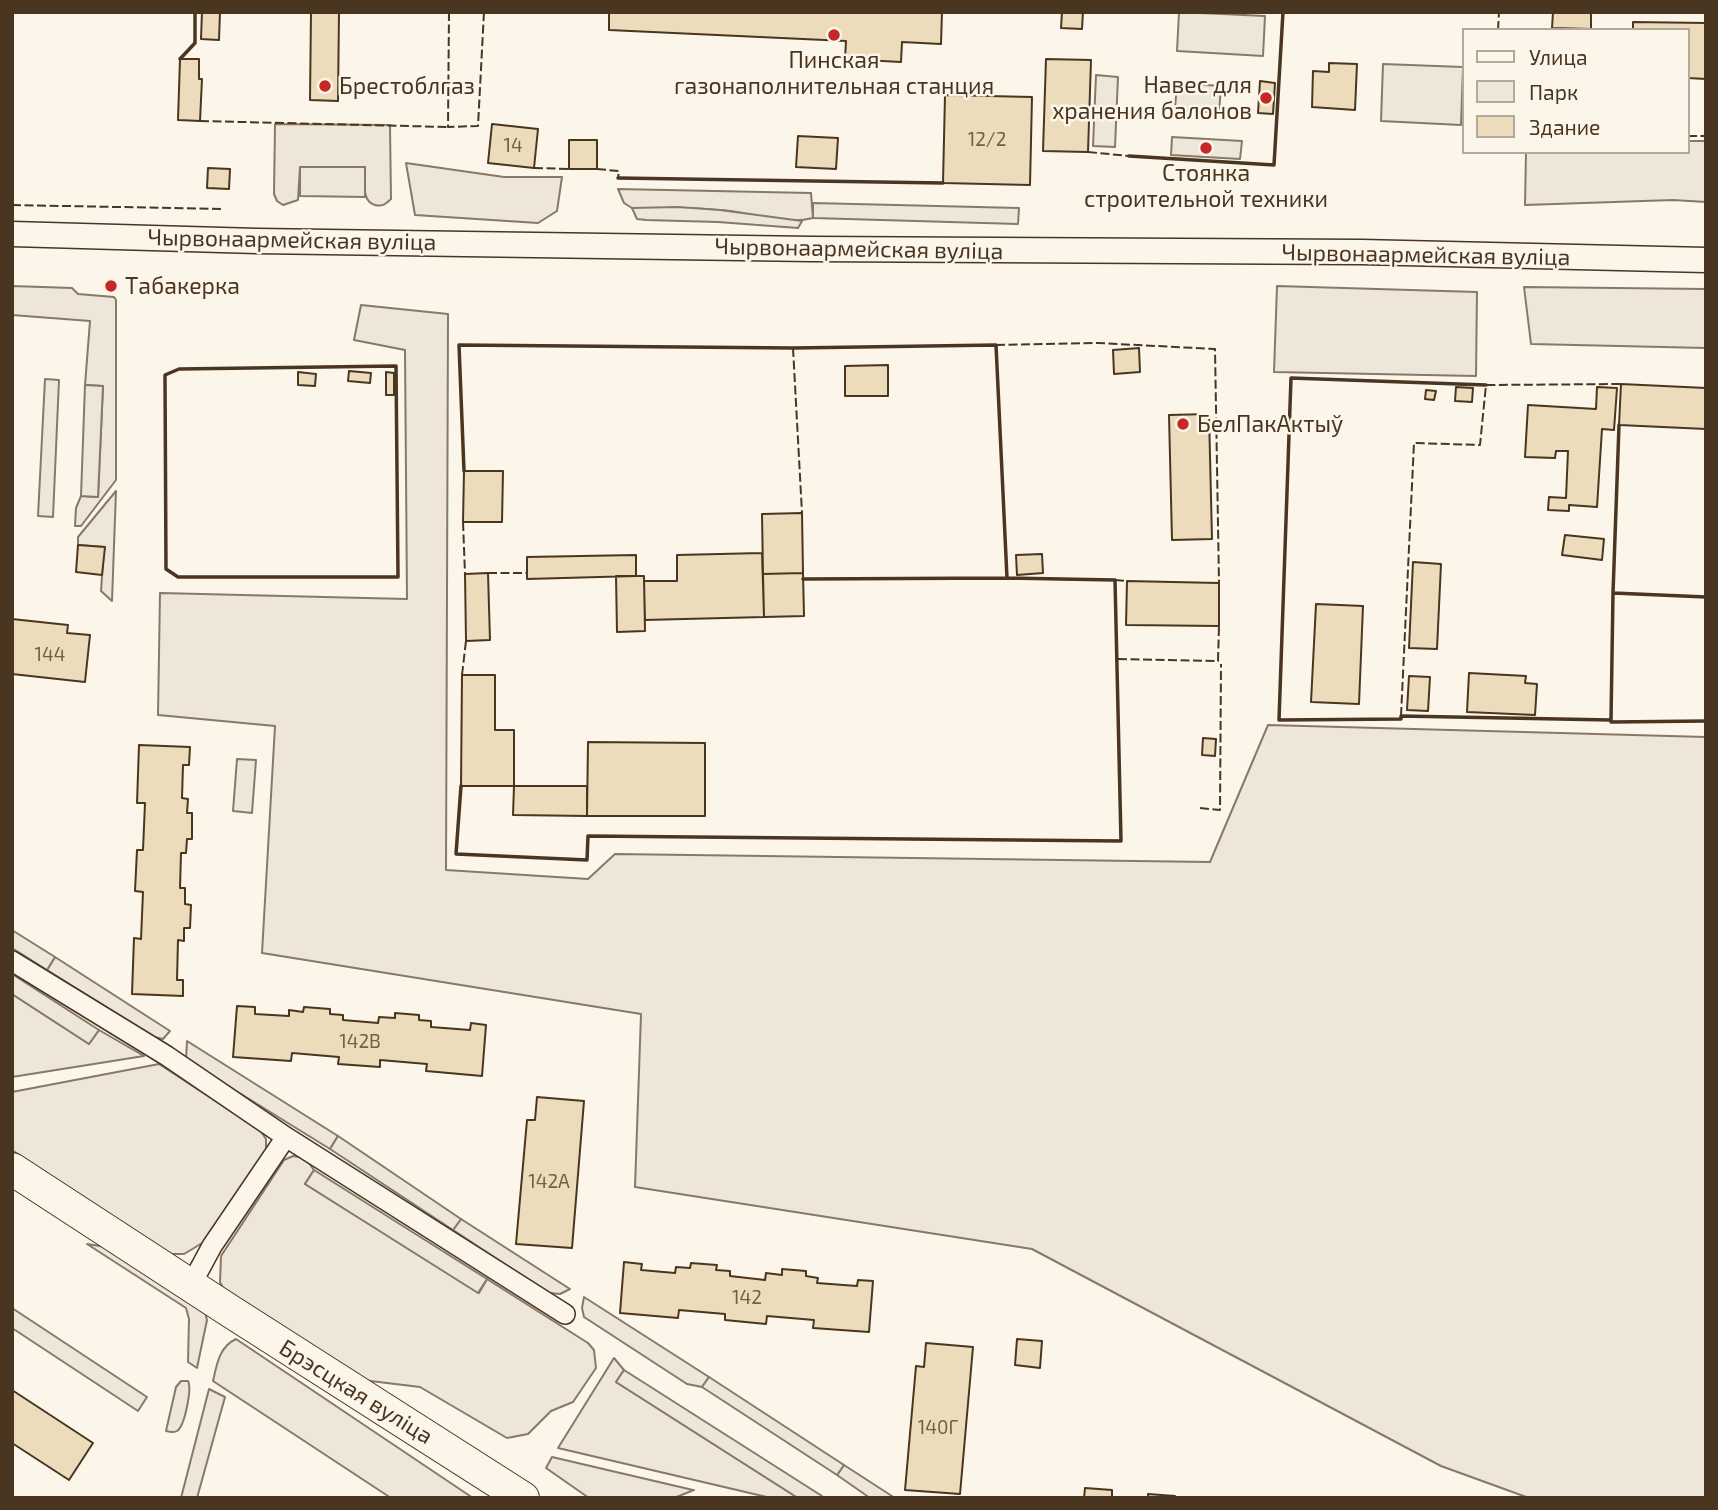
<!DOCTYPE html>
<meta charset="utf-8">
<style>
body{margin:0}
#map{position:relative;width:1718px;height:1510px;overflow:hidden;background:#fbf6e9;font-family:"Exo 2",sans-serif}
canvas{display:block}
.frame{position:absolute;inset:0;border:14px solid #4a3520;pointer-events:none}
.legend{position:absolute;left:1462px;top:28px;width:228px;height:126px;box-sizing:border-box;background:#fbf6e9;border:2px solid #b4a999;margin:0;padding:9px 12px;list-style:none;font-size:21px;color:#4a3520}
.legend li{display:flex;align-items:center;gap:14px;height:35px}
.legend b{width:35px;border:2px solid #b4a999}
</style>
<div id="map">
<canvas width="1718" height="1510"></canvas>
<div class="frame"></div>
<ul class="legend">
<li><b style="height:9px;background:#fbf6e9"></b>Улица</li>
<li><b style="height:19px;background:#ede6d9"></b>Парк</li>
<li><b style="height:19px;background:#ecdcbc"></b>Здание</li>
</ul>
</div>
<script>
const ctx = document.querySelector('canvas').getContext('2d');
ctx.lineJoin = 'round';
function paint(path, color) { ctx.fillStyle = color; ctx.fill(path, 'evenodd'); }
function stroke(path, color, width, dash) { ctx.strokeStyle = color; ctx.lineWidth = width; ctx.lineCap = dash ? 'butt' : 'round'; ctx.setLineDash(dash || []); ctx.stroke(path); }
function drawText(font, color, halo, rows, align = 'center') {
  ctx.font = font + ' "Exo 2",sans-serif'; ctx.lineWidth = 5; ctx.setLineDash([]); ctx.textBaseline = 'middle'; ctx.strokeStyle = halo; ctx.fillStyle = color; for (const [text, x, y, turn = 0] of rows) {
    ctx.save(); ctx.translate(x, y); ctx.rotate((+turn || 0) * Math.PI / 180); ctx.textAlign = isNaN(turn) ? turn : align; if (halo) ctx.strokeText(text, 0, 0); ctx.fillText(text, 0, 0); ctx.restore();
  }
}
const green = new Path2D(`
 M275,124L390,125L391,199C386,204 382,207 375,205C360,201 366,179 365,167H300L298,200L283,205L277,201L274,194Z
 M1688,141H1706V202L1673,200L1525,205L1526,152H1688Z
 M406,163L504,177H562L557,211L538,223L415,215Z
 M618,189L811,193L813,218C784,226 750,212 720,210C691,207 661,208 632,208L624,203Z
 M12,286L72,288L78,294L114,297L116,300V480L81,526H75L76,508L81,496L98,497L103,386L85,385L90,321L12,315Z
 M1277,286L1477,292L1476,376L1274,372Z
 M1524,287L1706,289V348L1531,344Z
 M361,305L448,314L446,870L588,879L615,854L1210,862L1268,725L1706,737V1498H1529L1441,1466L1032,1249L635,1187L641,1014L262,953L275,726L158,715L160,593L407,599L405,350L354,340Z
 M116,491L112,601L101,591L104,547L78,545V537Z
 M55,957L170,1031L163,1039L154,1037L47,970Z
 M12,994L89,1044L99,1030L144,1056L12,1077Z
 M187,1041L338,1136L330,1149L186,1060Z
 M159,1064L260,1130L266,1139V1153L204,1242L184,1254H165L12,1150V1092Z
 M293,1156L305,1158L314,1170L305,1184L479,1293L487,1279L588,1343L594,1350L596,1368L573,1402L551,1411L528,1434L507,1438L420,1387L362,1380L225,1292L220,1282L221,1256L284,1160Z
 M461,1219L570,1289L560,1294L549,1293L453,1230Z
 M87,1244L113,1248L204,1308L207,1320L197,1368L188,1362L189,1319L186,1308Z
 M584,1297L709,1377L702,1387L687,1384L584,1317L582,1308Z
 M236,1339L473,1498H391L213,1381C217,1364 219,1347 236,1339Z
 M614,1358L624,1370L616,1382L798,1498H771L558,1448Z
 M181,1381H188C192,1388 185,1426 177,1431C174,1433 170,1432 166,1431L176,1387Z
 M209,1389L225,1397L197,1498H181Z
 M552,1457L693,1490H694L674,1498H589L546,1468Z
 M844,1465L895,1498H870L837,1475Z`);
const parking = new Path2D(`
 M1179,12L1265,16L1263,56L1177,51Z
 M1383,64L1463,67L1461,125L1381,121Z
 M1096,75L1118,77L1115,147L1093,146Z
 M1177,83L1221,86L1219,113L1175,109Z
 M1172,137L1242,141L1240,159L1171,155Z
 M300,167H365V197L300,196Z
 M813,203L1019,208L1018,224L813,218Z
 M678,207L720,210L802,221L798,228L718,222L646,220L637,219L632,208Z
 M45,379L59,380L53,517L38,516Z
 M85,385L103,386L98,497L81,496Z
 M237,759L256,760L252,813L233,811Z
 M12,930L55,957L47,970L12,948Z
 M12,974L99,1030L89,1044L12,994Z
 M338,1136L461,1219L453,1230L330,1149Z
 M314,1170L487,1279L478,1293L305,1184Z
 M12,1308L147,1397L138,1411L12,1328Z
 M624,1370L822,1496L821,1498H798L616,1382Z
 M709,1377L844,1465L837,1475L702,1387Z`);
const building = new Path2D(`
 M202,12H220L219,40L201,39Z
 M311,12H339L338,101L310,100Z
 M609,12H942L941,44L902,42L901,62L845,59L846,41L609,30Z
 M1062,12H1083L1082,29L1061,28Z
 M1553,12H1591V29L1552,28Z
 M1633,22L1706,23V79L1688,78V30H1633Z
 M180,59H199V79H202L200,121L178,120Z
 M1046,59L1091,60L1088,152L1043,151Z
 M1329,63L1357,64L1355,110L1312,107L1313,71L1329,72Z
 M1260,81L1275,83L1273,114L1258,113Z
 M945,95L1032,97L1030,185L943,183Z
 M492,124L538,129L534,168L488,163Z
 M798,136L838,138L836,169L796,167Z
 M569,140H597V169H569Z
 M208,168L230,169L229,189L207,188Z
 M1139,348L1140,372L1114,374L1113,350Z
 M888,365V396H845V366Z
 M349,371L371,373L370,383L348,381Z
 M298,372L316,374L315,386L298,385Z
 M386,372L394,373V395H386Z
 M1621,384L1706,388V429L1619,425Z
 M1456,387L1473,388L1472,402L1455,401Z
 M1597,387L1617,388L1614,430L1602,429L1597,507L1569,505V511L1548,510L1549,497L1566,498L1568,451H1556L1555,458L1525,457L1528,405L1596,409Z
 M1426,390L1436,391L1434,400L1425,399Z
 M1209,414L1212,539L1172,540L1169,415Z
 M464,471H503L502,522H463Z
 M802,513L803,573L763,574L762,514Z
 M1565,535L1604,539L1602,560L1562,555Z
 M78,545L105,547L102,575L76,572Z
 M762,553L764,617L645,620L644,581H677V555Z
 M1042,554L1043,573L1017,575L1016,555Z
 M636,555V576L527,579V557Z
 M1413,562L1441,564L1437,649L1409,648Z
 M488,573L490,640L466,641L465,574Z
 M803,573L804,616L764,617L763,574Z
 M616,576H644L645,631L617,632Z
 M1127,581L1219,583V626L1126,625Z
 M1316,604L1363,606L1359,704L1311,702Z
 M12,619L68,625L67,633L90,635L85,682L12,674Z
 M1469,673L1526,676L1525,683L1537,684L1535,715L1467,712Z
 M462,675H495V730H514V786H461Z
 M1409,676L1430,677L1428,711L1407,710Z
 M1203,738L1216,739L1215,756L1202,755Z
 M588,742L705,743V816H587Z
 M139,745L190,747L189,765H183L182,798L188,799L187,813H192V839H187L186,853H181L180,888H185V904L191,905L190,928H184V941L178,940L177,980H183V996L132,994L134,938L141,939L143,892L135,891L137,850H143L145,803H137Z
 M514,786H587V816L513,815Z
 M237,1006L255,1007V1014L289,1016V1010L303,1012L304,1007L330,1009V1014L343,1015V1020L378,1023L379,1017L395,1018V1013L419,1015V1020L431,1021V1027L470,1030L471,1023L486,1025L482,1076L426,1071L427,1064L380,1060V1067L338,1064L339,1057L292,1053L291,1061L233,1057Z
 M537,1097L584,1101L572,1248L516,1244L527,1120H535Z
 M624,1262L642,1264L641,1270L675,1273L676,1267L690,1268L691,1263L717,1265L716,1270L730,1271V1276L765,1280L766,1273L782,1275V1269L806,1271V1276L818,1278L817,1283L857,1286L858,1280L873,1281L869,1332L813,1328L814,1320L767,1316L766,1324L725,1320V1314L679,1310L678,1318L620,1313Z
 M1017,1339L1042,1341L1040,1368L1015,1365Z
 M926,1343L973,1347L960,1494L905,1490L916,1366L924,1367Z
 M12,1390L93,1443L69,1480L12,1443Z
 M1085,1488L1112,1490V1498H1084Z
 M1148,1494L1175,1496L1174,1498H1148Z`);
const minor = new Path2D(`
 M12,961L167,1056L286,1137L212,1246L191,1285
 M286,1137L565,1314`);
const tertiary = new Path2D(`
 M12,234L257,241L812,249L1361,252L1706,260`);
const primary = new Path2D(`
 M12,1169L230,1311L523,1498`);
const fence = new Path2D(`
 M449,12L448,127L478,126L484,12
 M1498,30L1499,12
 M200,121L448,127
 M1688,136H1706
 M1088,152L1129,156
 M534,168L569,169
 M597,169L619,171L618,178
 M12,205L224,209
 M996,345L1098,343L1215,349L1219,583H1217
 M793,348L802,513
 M463,522L465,574
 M488,573H527
 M1115,580L1129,581
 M1118,659L1218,661L1219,626
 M462,675L466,641
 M1401,716L1414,443L1480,445L1486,385L1621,384
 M1200,808L1220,810L1221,664`);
const wall = new Path2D(`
 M180,59L195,43V12
 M1129,156L1274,165L1283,12
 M618,178L943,183
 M396,366L398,577H178L166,569L165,375L179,369Z
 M1486,385L1291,378L1279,720L1401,719V716L1611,720V722L1706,721
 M803,579L1007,578
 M1613,593L1706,597
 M1611,720L1613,593L1619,425
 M461,786L456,854L587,860L588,836L1121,841L1115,580L1007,578L996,345L793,348L459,345L464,471`);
const markers = [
 [834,35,7,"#c62828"],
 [325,86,7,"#c62828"],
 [1266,98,7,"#c62828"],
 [1206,148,7,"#c62828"],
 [111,286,7,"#c62828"],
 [1183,424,7,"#c62828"]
];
const numberNames = [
 ["12/2",987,140],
 ["14",513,146],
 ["144",50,655],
 ["142В",360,1042],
 ["142А",549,1182],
 ["142",747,1298],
 ["140Г",938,1428]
];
const poiNames = [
 ["Пинская",834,60,"center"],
 ["газонаполнительная станция",834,86,"center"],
 ["Навес для",1252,85,"right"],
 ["хранения балонов",1252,111,"right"],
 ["Брестоблгаз",339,86],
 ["Стоянка",1206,173,"center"],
 ["строительной техники",1206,199,"center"],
 ["Табакерка",125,286],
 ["БелПакАктыў",1197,424]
];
const streetNames = [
 ["Чырвонаармейская вуліца",292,240,1],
 ["Чырвонаармейская вуліца",859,249,1],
 ["Чырвонаармейская вуліца",1426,255,1],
 ["Брэсцкая вуліца",356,1392,32]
];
paint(green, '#ede6d9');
stroke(green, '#887966', 2);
paint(parking, '#ede7d9');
stroke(parking, '#887966', 2);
paint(building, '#ecdcbc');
stroke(building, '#4a3520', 2);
stroke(minor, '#4a3520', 22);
stroke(tertiary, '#4a3520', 27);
stroke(primary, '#4a3520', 34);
stroke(minor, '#fbf6e9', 19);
stroke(tertiary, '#fbf6e9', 24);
stroke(primary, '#fbf6e9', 32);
stroke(fence, '#4a3520', 2, [9, 3.5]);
stroke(wall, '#4a3520', 3.5);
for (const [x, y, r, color] of markers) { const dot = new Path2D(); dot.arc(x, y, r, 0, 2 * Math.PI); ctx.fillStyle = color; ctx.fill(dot); stroke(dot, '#fbf6e9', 2.5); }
drawText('19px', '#725f47', null, numberNames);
drawText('23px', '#4a3520', '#fbf6e9', poiNames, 'left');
drawText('23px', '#4a3520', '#fbf6e9', streetNames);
</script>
